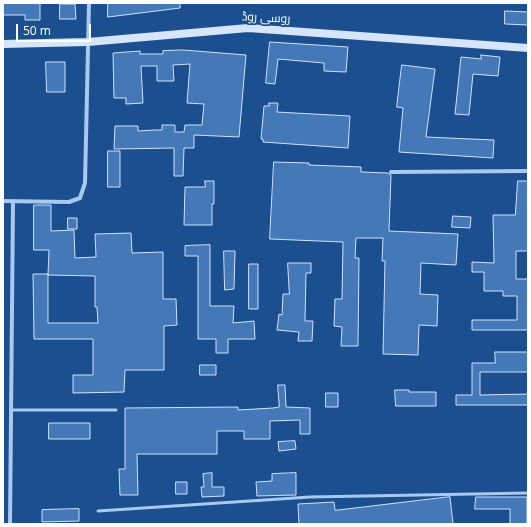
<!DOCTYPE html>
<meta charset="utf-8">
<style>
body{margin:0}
#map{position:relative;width:531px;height:527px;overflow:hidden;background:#1b4f8f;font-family:"Open Sans",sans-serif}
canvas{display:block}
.frame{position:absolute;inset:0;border:4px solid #fff;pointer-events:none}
.scale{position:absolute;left:16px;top:24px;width:75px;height:18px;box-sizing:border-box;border:2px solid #fff;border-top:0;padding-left:5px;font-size:12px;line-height:14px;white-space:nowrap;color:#fff;-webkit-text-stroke:3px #1b4f8f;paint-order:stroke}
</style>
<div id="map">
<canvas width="531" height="527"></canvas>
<div class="frame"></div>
<div class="scale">50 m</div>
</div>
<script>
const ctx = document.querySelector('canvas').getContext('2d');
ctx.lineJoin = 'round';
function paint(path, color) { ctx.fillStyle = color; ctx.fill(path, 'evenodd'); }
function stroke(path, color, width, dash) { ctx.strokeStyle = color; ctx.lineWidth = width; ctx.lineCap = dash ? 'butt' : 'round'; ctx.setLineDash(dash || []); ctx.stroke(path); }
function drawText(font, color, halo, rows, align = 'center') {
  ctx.font = font + ' "Open Sans",Cairo,sans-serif'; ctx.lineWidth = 3.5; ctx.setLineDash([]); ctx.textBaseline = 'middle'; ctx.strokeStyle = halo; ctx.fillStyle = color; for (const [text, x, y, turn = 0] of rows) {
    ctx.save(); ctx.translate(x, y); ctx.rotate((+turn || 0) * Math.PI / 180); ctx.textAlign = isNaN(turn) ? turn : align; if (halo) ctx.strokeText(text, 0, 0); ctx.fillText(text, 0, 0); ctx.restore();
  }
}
const building = new Path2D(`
 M3,3H40V20H25V15H3Z
 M108,3H180V8L108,17Z
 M60,4H75L76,19H60Z
 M505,11L528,12V25L505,24Z
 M270,42L348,47L346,72L324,71V63L278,59L275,84L266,83Z
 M183,50L246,55L239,137L194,135V148H184L183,176H174V148L114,149L115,126H138V131L155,130H162V125H175V132H184L185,125H202L204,104L187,103L190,64L173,65L174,81H157V66H141L143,103L126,104V98H114L113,53L140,51V54H163V51Z
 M481,55L500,57L498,76L473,74L469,115L455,114L461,57L481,59Z
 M46,62H65V92H47Z
 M402,65L435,69L426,137L494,140L493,158L399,152L403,108L397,107Z
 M269,103H278L277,112L350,116L348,148L263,142V139H261L264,106H269Z
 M108,151H120V187H108Z
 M274,162L309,163V165L361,167V172L388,173L391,175L389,231L458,234L456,265L421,263L420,294L438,295L437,326L419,325L418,355L383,354L385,261H382L383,238H356L355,258H359L358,346H341L342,327L334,326L335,299H342L343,242L270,239Z
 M205,181H214V204H212V225H184L185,187H205Z
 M518,181H528V251H516V279H528V330H472V320H517V296H503V291H484V272H472V262L494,263L493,215H515Z
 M34,205H51V231L74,230L75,258L96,257L95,234L131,233L132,253L163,252V299H176L177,325L164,326V370H125L124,392L73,393V375H93V339H34L33,274H48V323H98L97,307H95V276L48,275L49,250H34Z
 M453,216L471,217L470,228L452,227Z
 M68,218H77V229H68Z
 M210,245V306H234L233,323L254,321L255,339H228V353H216V339H198V256H185V246Z
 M224,251H235L234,289L225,290Z
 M288,263H311V273H306L305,321H313L312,341H298L299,332L277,330L279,314L282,315L283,294H289Z
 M249,264H258V309H249Z
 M495,352H528V372H480V395L528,394V405H456V395H472V363H495Z
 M200,365H216V375H200Z
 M278,385H285L286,407L310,408V434H300V420L270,421V439H244V431H217V454H137L138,495H120L119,469H125V408L238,407V410L273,408L279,407Z
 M395,390H409V392H436V406H396Z
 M326,393H338V407H326Z
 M49,423H90V439H49Z
 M295,441L296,449L279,451L278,442Z
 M212,473V487H224V496L202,497L201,487H204L203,474Z
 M296,473V495L257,496L256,482L272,481V474Z
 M176,482H187V494H176Z
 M450,497L453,524H299L298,504L334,502L335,510Z
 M476,497H527V524H510V509H475Z
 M79,509V521L42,522V510Z`);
const lane = new Path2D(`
 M11,410H116
 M98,511L310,497L528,493`);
const street = new Path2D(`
 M391,172L528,171
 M3,201L69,202L80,198L85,183L89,3
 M10,524L13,202`);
const secondary = new Path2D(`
 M3,44L88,42L248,28L528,48`);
const streetNames = [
 ["روسی روڈ",266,18,3]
];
paint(building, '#4478b7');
stroke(building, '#cfe3fa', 1);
stroke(lane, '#a9c9ee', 3);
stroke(street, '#a9c9ee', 4);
stroke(secondary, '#d6e6fa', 8);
drawText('12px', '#fff', '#1b4f8f', streetNames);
</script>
